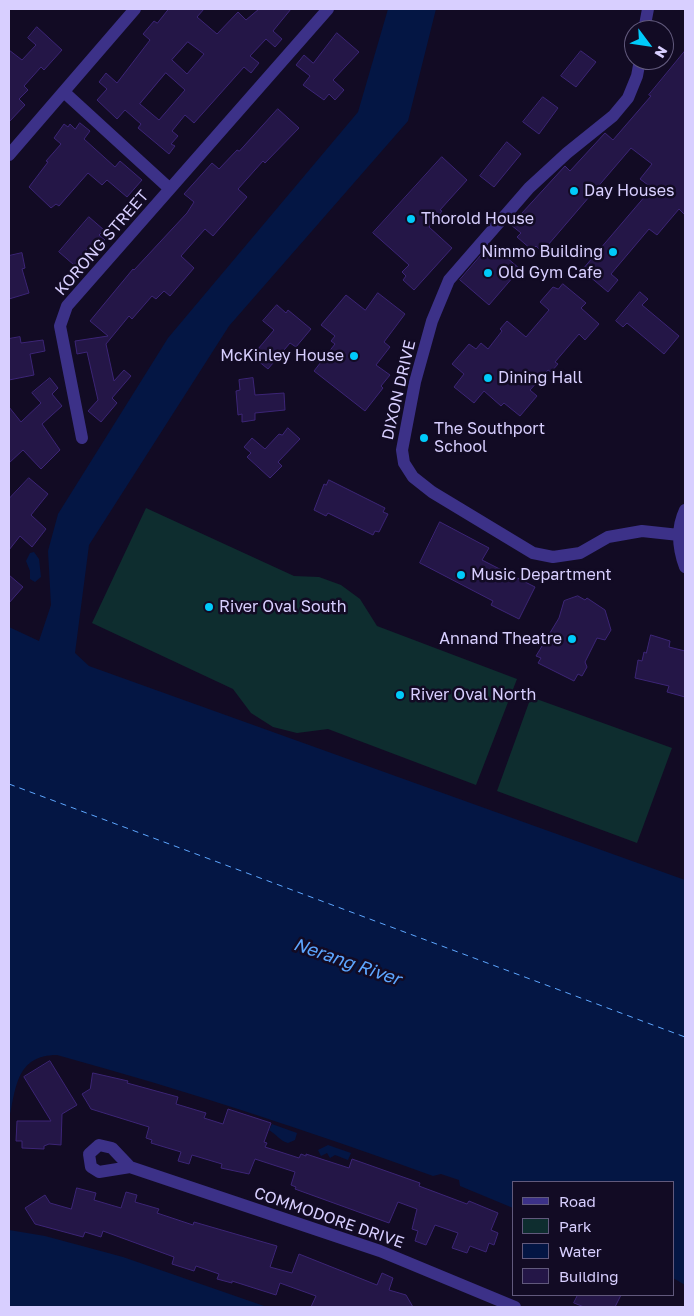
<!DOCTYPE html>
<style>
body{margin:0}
#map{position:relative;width:694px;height:1316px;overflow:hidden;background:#120b24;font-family:"Golos Text",sans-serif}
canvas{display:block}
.frame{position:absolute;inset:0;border:10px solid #d8cfff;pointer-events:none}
.legend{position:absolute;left:512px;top:1181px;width:162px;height:115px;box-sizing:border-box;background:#120b24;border:1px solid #61597c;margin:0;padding:6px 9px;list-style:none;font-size:15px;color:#d8cfff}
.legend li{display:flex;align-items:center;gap:10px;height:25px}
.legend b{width:25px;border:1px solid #61597c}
.north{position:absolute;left:624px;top:20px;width:50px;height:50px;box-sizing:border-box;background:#120b24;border:1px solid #61597c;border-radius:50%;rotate:121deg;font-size:14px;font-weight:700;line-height:20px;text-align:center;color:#d8cfff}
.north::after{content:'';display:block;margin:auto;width:18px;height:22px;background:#00cbfa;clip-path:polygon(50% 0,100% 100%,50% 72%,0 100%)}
</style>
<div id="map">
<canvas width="694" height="1316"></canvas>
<div class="frame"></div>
<ul class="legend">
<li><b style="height:6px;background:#3c3188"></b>Road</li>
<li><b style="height:14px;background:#0e2d2f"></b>Park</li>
<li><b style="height:14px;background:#041644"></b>Water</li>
<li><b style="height:14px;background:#241647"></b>Building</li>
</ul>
<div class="north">N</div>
</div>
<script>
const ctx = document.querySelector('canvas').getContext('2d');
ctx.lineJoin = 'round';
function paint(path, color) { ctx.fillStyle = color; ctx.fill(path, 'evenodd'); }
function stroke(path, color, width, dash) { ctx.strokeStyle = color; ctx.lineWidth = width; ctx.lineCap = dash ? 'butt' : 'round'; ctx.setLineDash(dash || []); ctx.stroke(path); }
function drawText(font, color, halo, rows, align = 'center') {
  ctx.font = font + ' "Golos Text",sans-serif'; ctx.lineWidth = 5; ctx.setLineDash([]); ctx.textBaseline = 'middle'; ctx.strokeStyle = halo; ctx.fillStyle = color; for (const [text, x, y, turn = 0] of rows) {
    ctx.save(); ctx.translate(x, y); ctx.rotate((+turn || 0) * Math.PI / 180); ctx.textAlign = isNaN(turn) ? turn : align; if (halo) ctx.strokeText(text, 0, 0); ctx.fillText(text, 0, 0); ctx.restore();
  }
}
const green = new Path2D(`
 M146,508L294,576L319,577L341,585L360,599L377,626L517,679L476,785L328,729L297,733L273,727L251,713L233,689L92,623Z
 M531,697L672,748L637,843L497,791Z`);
const water = new Path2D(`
 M388,9H436L408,121L229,326L89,545L75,653L89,666L685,880V1285L673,1278V1182H513V1208L460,1186L459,1180L441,1174L433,1176C309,1131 185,1090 57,1055C16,1055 16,1088 9,1120V627L39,641L51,605L48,551L58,514L168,338L358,112Z
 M34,552L39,559L41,577L35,582L30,579V571L26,561L30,553Z
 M272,1124L297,1133L295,1140L288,1143C280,1141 276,1134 269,1130Z
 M328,1145L351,1153L348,1160L335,1155L330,1158L327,1153L321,1156L318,1150Z
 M9,1230L45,1236L123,1257L267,1307H9Z`);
const ferry = new Path2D(`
 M9,784L685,1037`);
const building = new Path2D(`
 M169,9H204L197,17L217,34L238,12L246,20L259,9H291L273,31L282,39L275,47L266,39L250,56L259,63L251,73L244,67L194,123L185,115L172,131L178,136L171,144L175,146L169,154L138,128L141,124L125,110L117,119L97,100L107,89L99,82L106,73L117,83L150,40L143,34L154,21L157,23ZM188,42L204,54L187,74L172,60ZM166,73L185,90L159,120L140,104Z
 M37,27L62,50L44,70L41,67L24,86L28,90L19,99L25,105L9,122V50L22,60L36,45L28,38Z
 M337,33L359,52L333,80L344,90L335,100L329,94L324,100L303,85L310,76L296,65L304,55L313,63Z
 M581,51L596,62L576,87L561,76Z
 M685,51V215L679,209L657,235L649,229L611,274L618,280L608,292L582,270L652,188L640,179L652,164L631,148L542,252L536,246L532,250L517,237L521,233L511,225L565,166L570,171L605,133L613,140L651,96L649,95Z
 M543,97L558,108L539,134L523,122Z
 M278,109L299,128L265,163L263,161L238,189L247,197L213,236L205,229L181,256L194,268L170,296L164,291L156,299L152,296L132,319L129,316L106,344L114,381L124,370L131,376L112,398L117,403L101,422L88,411L98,400L87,352L77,354L75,341L108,336L90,321L133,269L134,270L187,213L194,202L184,194L212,163L219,169L237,150L239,151Z
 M80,123L90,131L84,139L115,167L120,161L142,180L127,197L107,180L102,185L88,173L59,206L56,204L51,208L29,187L48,162L46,161L61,144L54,138L64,124L68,127L70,124L75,129Z
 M507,142L521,154L494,187L480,176Z
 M442,157L467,180L440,210L442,211L429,227L452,248L414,290L403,280L406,276L402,272L409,265L373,233Z
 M89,217L104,230L99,235L105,240L94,252L89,247L74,265L59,252Z
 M491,244L520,269L489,305L460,280Z
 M22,253L25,268L22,269L29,293L9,299V256Z
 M563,284L586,303L581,308L599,324L585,340L579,334L555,362L558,364L551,372L548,370L530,390L537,396L520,416L504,403L501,406L484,391L474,403L454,387L464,374L452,364L469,344L476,349L481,343L488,349L502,331L500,329L507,321L526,337L549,310L540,302L553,287L558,289Z
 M640,292L648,299L642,305L679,336L664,354L627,323L623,327L616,321Z
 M378,293L405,314L384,342L390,347L376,365L390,375L381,386L383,388L365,411L314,371L335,344L331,341L335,336L321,325L346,295L365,310Z
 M277,305L286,313L288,310L311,329L296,347L290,343L268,369L252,356L274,330L263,321Z
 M20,337L21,343L43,340L45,351L30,354L34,375L9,380V339Z
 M50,378L58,388L52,394L62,406L42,424L60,450L41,469L23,450L9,463V407L21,422L41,403L32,393Z
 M253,378L255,395L284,393L285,410L255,413V420L242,422V414L238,415L236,391L240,390L239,380Z
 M288,428L300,439L278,462L282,466L270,478L247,457L251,453L244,447L252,438L265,449L279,434L282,435Z
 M29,478L48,494L31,515L46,529L32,547L20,536L9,550V499Z
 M329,480L385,508L383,512L388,514L379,532L375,531L373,535L328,513L326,516L314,510L324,484L326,485Z
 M440,522L489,548L482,560L535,587L519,619L491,605L493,601L420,563Z
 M9,575L23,587L9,603Z
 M578,596L585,600L587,598L605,610L611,630L605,640L597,638L585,662L587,667L582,676L578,674L574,681L538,663L541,658L536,656L559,618L564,601Z
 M651,635L670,641L669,647L685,651V697L667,692L669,686L635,678L638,660L642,661L644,652L646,653Z
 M50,1061L77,1105L62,1114L61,1145L49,1144L44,1146V1149L22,1148V1141H16L17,1121H51L24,1077Z
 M93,1073L128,1081L127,1083L178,1097L176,1104L206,1113L204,1118L223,1124L228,1109L271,1123L264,1142L267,1143L265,1147L299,1158L301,1154L306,1156V1154L349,1168L352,1159L420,1183L419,1186L467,1204L469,1201L498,1213L491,1230L498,1233L494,1245L489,1243L486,1252L470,1246L467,1253L452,1248L458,1233L435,1225L426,1245L415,1241L418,1231L412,1229L417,1209L398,1202L389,1223L295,1189L296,1187L291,1185L295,1172L255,1159L249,1174L221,1168L222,1164L192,1155L189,1164L178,1161L181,1152L151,1143L152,1140L146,1138L149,1127L91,1109L82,1094L90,1089Z
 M77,1188L96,1193L94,1200L121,1208L126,1192L137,1195L135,1202L159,1209L157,1213L193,1225L194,1222L277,1246L270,1267L292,1273L299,1254L377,1285L382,1273L393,1278L389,1290L406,1295L413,1307H311L316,1296L280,1283L276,1295L232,1281V1283L217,1279L219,1274L196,1266L194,1271L172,1264L174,1257L103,1231L101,1237L85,1232L83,1237L35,1224L25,1208L45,1195L50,1203L71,1209Z
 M578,1295H621L615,1307H584L574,1303Z`);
const minor = new Path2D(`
 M644,30L648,9
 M640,60L637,76L628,98L613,116L567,153L529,188L449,280L432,321L415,382L402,450L404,463L413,477L432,492L533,553L553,557L580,553L608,537L642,531L679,535
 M64,92L170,189
 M9,155L135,9
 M82,438L60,326L67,306L328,9
 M685,510C676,529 678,548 685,567
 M130,1167L99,1172L91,1167L89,1154L99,1145L112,1148L130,1167L380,1251L515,1307`);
const markers = [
 [574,191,5,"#00cbfa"],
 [411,219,5,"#00cbfa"],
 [613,252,5,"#00cbfa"],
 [488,273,5,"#00cbfa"],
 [354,356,5,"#00cbfa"],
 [488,378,5,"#00cbfa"],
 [424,438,5,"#00cbfa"],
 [461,575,5,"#00cbfa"],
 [209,607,5,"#00cbfa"],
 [572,639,5,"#00cbfa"],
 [400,695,5,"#00cbfa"]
];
const poiNames = [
 ["Day Houses",584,191],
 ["Thorold House",421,219],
 ["Nimmo Building",603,252,"right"],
 ["Old Gym Cafe",498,273],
 ["McKinley House",344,356,"right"],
 ["Dining Hall",498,378],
 ["The Southport",434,429],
 ["School",434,447],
 ["Music Department",471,575],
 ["River Oval South",219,607],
 ["Annand Theatre",562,639,"right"],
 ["River Oval North",410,695]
];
const streetNames = [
 ["KORONG STREET",102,243,-49],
 ["DIXON DRIVE",399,390,-77],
 ["COMMODORE DRIVE",329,1218,19]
];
const waterNames = [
 ["Nerang River",347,962,19]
];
paint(green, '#0e2d2f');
paint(water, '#041644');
stroke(ferry, '#5da6ff', 1, [6, 5]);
paint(building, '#241647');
stroke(building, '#3c2576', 1);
stroke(minor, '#3c3188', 12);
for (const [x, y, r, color] of markers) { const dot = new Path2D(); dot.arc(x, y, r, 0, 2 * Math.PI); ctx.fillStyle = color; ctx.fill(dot); stroke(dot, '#120b24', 2); }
drawText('16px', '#d8cfff', '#120b24', poiNames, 'left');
drawText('16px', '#d8cfff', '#120b24', streetNames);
drawText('italic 18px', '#5da6ff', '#120b24', waterNames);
</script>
